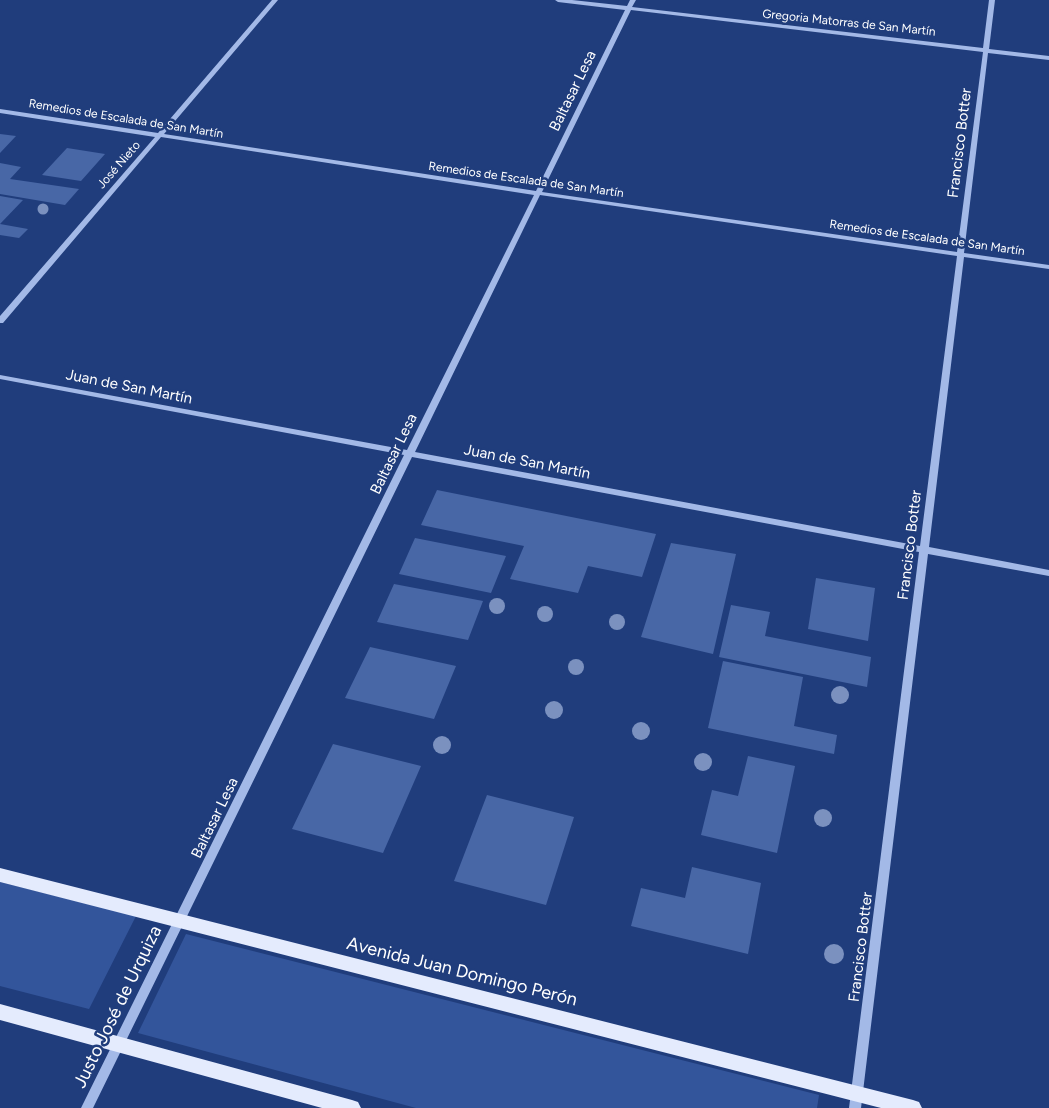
<!DOCTYPE html>
<meta charset="utf-8">
<style>
body{margin:0}
canvas{display:block;background:#203d7c}
</style>
<canvas width="1049" height="1108"></canvas>
<script>
const ctx = document.querySelector('canvas').getContext('2d');
ctx.lineJoin = 'round';
function paint(path, color) { ctx.fillStyle = color; ctx.fill(path, 'evenodd'); }
function drawText(font, color, halo, rows, align = 'center') {
  ctx.font = font + ' Figtree,sans-serif'; ctx.lineWidth = 5; ctx.setLineDash([]); ctx.textBaseline = 'middle'; ctx.strokeStyle = halo; ctx.fillStyle = color; for (const [text, x, y, turn = 0] of rows) {
    ctx.save(); ctx.translate(x, y); ctx.rotate((+turn || 0) * Math.PI / 180); ctx.textAlign = isNaN(turn) ? turn : align; if (halo) ctx.strokeText(text, 0, 0); ctx.fillText(text, 0, 0); ctx.restore();
  }
}
const green = new Path2D(`
 M0,882L136,916L89,1009L0,986Z
 M186,934L819,1095L817,1108H416L138,1033Z`);
const building = new Path2D(`
 M0,134L16,136L0,153Z
 M67,148L105,154L81,181L42,175Z
 M0,163L21,167L10,179L79,189L65,205L0,194Z
 M0,196L23,200L0,224L28,229L19,238L0,235Z
 M437,490L656,534L642,577L588,566L578,593L510,579L524,546L421,525Z
 M415,538L506,556L491,593L399,574Z
 M671,543L736,554L713,654L641,637Z
 M816,578L875,588L868,641L808,629Z
 M394,584L483,601L468,640L377,622Z
 M731,605L770,612L765,636L871,657L867,687L719,657Z
 M370,647L456,666L434,719L345,698Z
 M723,661L803,677L794,726L837,735L834,754L708,728Z
 M333,744L421,766L383,853L292,829Z
 M748,756L795,766L777,853L701,835L712,790L738,796Z
 M487,795L574,817L546,905L454,881Z
 M692,867L761,883L748,954L631,926L641,888L685,898Z`);
const minor = new Path2D(`
 M272,0H278L164,134L536,191L625,10L558,2L555,0H572L627,6L630,0H636L632,7L983,48L989,0H995L989,49L1049,56V60L988,53L964,253L1049,265V269L964,257L929,547L1049,570V576L928,554L861,1108H849L919,552L412,457L93,1108H81L404,455L0,379V375L407,450L534,195L161,137L3,323H0V316L155,137L0,113V109L158,133ZM631,10L983,52L957,252L542,192ZM540,195L957,256L920,546L415,452Z`);
const major = new Path2D(`
 M0,868L913,1100L919,1102L922,1108H881L0,882Z
 M0,1004L352,1100L358,1102L361,1108H322L0,1020Z`);
const trees = [
 [43,209,5.5],
 [497,606,8],
 [545,614,8],
 [617,622,8],
 [576,667,8],
 [840,695,9],
 [554,710,9],
 [641,731,9],
 [442,745,9],
 [703,762,9],
 [823,818,9],
 [834,954,10]
];
const farStreetnames = [
 ["Gregoria Matorras de San Martín",849,23,6],
 ["Remedios de Escalada de San Martín",126,119,9],
 ["José Nieto",119,165,-49],
 ["Remedios de Escalada de San Martín",526,180,8],
 ["Remedios de Escalada de San Martín",927,238,8]
];
const streetNames = [
 ["Baltasar Lesa",573,91,-64],
 ["Francisco Botter",960,143,-83],
 ["Juan de San Martín",129,387,11],
 ["Baltasar Lesa",394,454,-64],
 ["Juan de San Martín",527,462,11],
 ["Francisco Botter",910,545,-83],
 ["Baltasar Lesa",215,818,-64],
 ["Francisco Botter",861,947,-83]
];
const nearStreetnames = [
 ["Avenida Juan Domingo Perón",462,972,14],
 ["Justo José de Urquiza",118,1007,-64]
];
paint(green, '#33559b');
paint(building, '#4867a6');
paint(minor, '#a3b9e7');
paint(major, '#e4ebfd');
ctx.fillStyle = '#7b91bf';
for (const [x, y, r] of trees) { ctx.beginPath(); ctx.arc(x, y, r, 0, 2 * Math.PI); ctx.fill(); }
drawText('12px', '#fff', '#203d7c', farStreetnames);
drawText('15px', '#fff', '#203d7c', streetNames);
drawText('18px', '#fff', '#203d7c', nearStreetnames);
</script>
